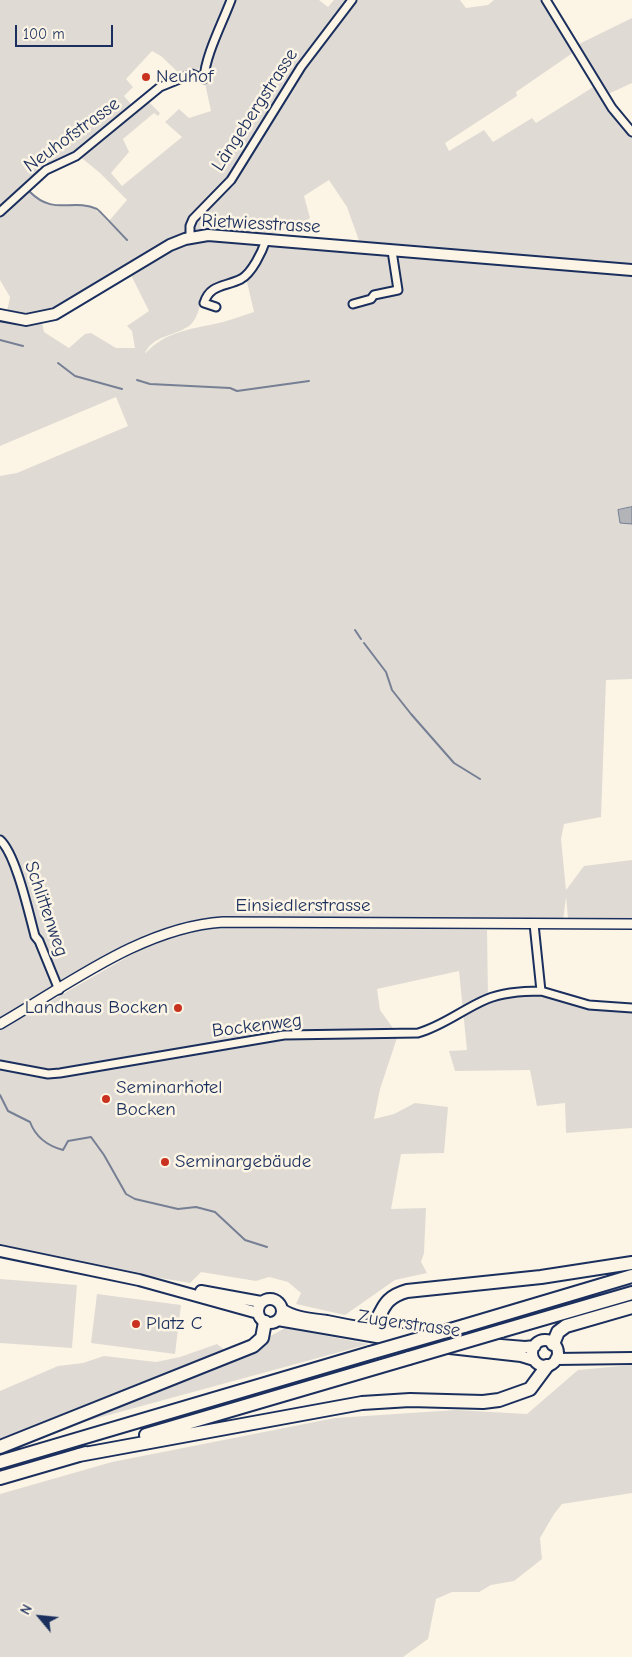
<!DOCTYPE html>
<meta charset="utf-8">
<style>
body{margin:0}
#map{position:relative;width:632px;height:1657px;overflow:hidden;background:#fcf5e5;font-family:"Comic Neue",sans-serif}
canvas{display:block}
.north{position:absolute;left:15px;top:1592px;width:50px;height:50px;-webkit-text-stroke:4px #fcf5e5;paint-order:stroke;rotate:298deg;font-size:14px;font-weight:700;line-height:20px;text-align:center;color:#1b2f5e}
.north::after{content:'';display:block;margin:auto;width:18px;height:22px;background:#1b2f5e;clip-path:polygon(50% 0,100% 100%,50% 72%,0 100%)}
.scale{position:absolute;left:15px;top:25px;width:98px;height:22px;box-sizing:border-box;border:2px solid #1b2f5e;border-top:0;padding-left:6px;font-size:15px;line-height:18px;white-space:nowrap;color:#1b2f5e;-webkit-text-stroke:4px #fcf5e5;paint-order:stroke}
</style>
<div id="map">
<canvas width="632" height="1657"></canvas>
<div class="north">N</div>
<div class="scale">100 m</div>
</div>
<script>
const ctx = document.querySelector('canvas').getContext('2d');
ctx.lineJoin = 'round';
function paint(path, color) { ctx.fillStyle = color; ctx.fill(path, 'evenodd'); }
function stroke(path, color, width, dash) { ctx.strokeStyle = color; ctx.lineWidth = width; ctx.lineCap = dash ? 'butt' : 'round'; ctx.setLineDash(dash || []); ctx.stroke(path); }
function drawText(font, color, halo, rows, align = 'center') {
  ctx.font = font + ' "Comic Neue",sans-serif'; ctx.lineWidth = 5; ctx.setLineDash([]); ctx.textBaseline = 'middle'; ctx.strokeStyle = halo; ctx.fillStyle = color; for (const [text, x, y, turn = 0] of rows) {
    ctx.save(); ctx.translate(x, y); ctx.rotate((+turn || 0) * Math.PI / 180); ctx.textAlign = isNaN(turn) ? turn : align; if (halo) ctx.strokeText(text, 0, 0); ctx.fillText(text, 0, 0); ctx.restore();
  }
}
const green = new Path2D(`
 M0,0H319L328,7L334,0H460L466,8L488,5L494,0H546L575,46L632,18V83L606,95L632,132V270L362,249L347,207L329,180L304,196L310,218C296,229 281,229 266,237L254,218L264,237L190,238L41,318L44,332L69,348L85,334L91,333L116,348H135L132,331L127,326L149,311L131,275L172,250L205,240L260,244L261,247C256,256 250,270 242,276C232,283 214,281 206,291C199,301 200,318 189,326C175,336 151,336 145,354C166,330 194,329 223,322C234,319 244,315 254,312L246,278L269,243L632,273V679L606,680L601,817L564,824L561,839L566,890L584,866L632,860V923L572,921L568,918L566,897L563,921L194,925L170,928L147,936L0,1024V476L17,473L128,426L116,397L0,446V315L6,316L10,297L0,280ZM577,50L598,84L536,123L532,118L493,142L484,130L449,151L445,143L517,96L516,92ZM152,51L161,56L183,77L192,74L204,64V79L211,111L189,118L179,109L165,122L182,137L122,186L111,173L129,152L123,139L154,113L158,116L160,113L147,100L135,109L124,96L133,87L126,79ZM78,155L100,173L127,200L108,222C98,209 89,204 72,204C67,205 61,207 56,206C44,204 35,197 27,188L46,170Z
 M230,925L487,930L488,998L491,1000C540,988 583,1001 632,1009V1128L566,1133L565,1103L537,1106L530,1070L455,1071L449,1051L467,1050L459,971L377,989L380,1010L398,1035L380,1089L374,1119L394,1114L415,1103L448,1107L444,1153L401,1154L391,1209L426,1208L424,1253L421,1262L427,1273L395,1280L345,1315L296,1304L301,1293L288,1282L269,1277L256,1281L201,1272L190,1283L0,1251V1030L171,932Z
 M0,1279L77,1285L72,1348L0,1343Z
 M97,1294L181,1305L175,1354L91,1343Z
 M285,1328L369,1344L83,1422L256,1352L267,1338Z
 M217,1344L226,1351L0,1439V1391L58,1366L83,1363L104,1356L156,1362L180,1357Z
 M632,1365V1493L562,1504L554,1514L540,1538L542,1559L514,1581L491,1585L479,1592H452L436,1599L428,1639L403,1657H0V1494L112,1462L335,1418L456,1410L527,1414L578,1370Z`);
const water = new Path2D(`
 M632,507V524L620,523L618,510Z`);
const stream = new Path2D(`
 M30,192C54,216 72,198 97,209C100,211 122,235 127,240
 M0,340L23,346
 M58,363L75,376L122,389
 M137,380L150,384L230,388L237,391L309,381
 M355,630L361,639
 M364,643L386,672L392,690L411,714L454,763L480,779
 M164,1093L192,1081
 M0,1095L8,1111L30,1122C36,1138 48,1146 63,1150L68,1141L91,1137L104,1155L126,1194L135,1199L178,1209L196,1207L215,1212L245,1240L267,1247`);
const minor = new Path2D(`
 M546,0L612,108L632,132
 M0,212L46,170L76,156L160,87L192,74L204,79C205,56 222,24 231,0
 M190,238V226L193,219L231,180L301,67L352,0
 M353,304L371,299L374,295L398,290L392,251
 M216,307L204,303C210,284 225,287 241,279C252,273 262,252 266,240
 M0,840C16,854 29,914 35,936L39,941L59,990
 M534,924L541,991L589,1005L632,1008
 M0,1065L48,1074L60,1073L284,1035L418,1033C443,1026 463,1009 487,999C504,992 523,991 541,991`);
const tertiary = new Path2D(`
 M0,1024C68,985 143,927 223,922L632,924`);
const secondary = new Path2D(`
 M0,315L26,320L55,314L170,245L185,239L208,235L632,270
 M0,1251L139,1280L258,1313
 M201,1291L261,1302
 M258 1311a12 12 0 1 1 24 0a12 12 0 1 1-24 0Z
 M283,1310C295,1318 313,1319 327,1321C393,1335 459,1342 525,1347L535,1346
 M278,1320L423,1345L521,1356L534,1360
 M532 1353a13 13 0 1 1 26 0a13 13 0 1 1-26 0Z
 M556,1359L632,1358`);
const motorway = new Path2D(`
 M464,1326L632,1276
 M365,1329C387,1319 375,1300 407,1291L541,1277L632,1263
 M501,1331L632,1293
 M553,1344L558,1332L566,1326L632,1307
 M146,1435L409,1358
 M0,1447L253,1346L262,1338L265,1322
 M79,1455L362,1403L410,1400L483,1402L499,1400L530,1389L547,1366
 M0,1462L370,1353
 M0,1478L86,1453`);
const motorwayBridge = new Path2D(`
 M370,1353L464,1326
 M409,1358L501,1331`);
const markers = [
 [146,77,5,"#c8321e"],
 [178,1008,5,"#c8321e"],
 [106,1099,5,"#c8321e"],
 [165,1162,5,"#c8321e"],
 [136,1324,5,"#c8321e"]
];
const poiNames = [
 ["Neuhof",156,77],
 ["Landhaus Bocken",168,1008,"right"],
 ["Seminarhotel",116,1088],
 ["Bocken",116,1110],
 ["Seminargebäude",175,1162],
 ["Platz C",146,1324]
];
const streetNames = [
 ["Längebergstrasse",255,110,-57],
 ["Neuhofstrasse",72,135,-36],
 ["Rietwiesstrasse",261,224,3],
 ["Einsiedlerstrasse",303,906],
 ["Schlittenweg",46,909,71],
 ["Bockenweg",257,1026,-7],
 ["Zugerstrasse",409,1324,8]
];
paint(green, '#dfdbd4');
paint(water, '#b2b4b8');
stroke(water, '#767f94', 1);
stroke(stream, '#767f94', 2);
stroke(minor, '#1b2f5e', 11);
stroke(tertiary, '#1b2f5e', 12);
stroke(secondary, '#1b2f5e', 14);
stroke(motorway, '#1b2f5e', 16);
stroke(minor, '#fcf5e5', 7);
stroke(tertiary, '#fcf5e5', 9);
stroke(secondary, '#fcf5e5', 10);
stroke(motorway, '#fcf5e5', 12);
stroke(motorwayBridge, '#1b2f5e', 16, []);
stroke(motorwayBridge, '#fcf5e5', 12);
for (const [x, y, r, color] of markers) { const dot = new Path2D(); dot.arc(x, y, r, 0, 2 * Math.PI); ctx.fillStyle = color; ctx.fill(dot); stroke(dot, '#fcf5e5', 2); }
drawText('19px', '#1b2f5e', '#fcf5e5', poiNames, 'left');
drawText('19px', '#1b2f5e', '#fcf5e5', streetNames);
</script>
